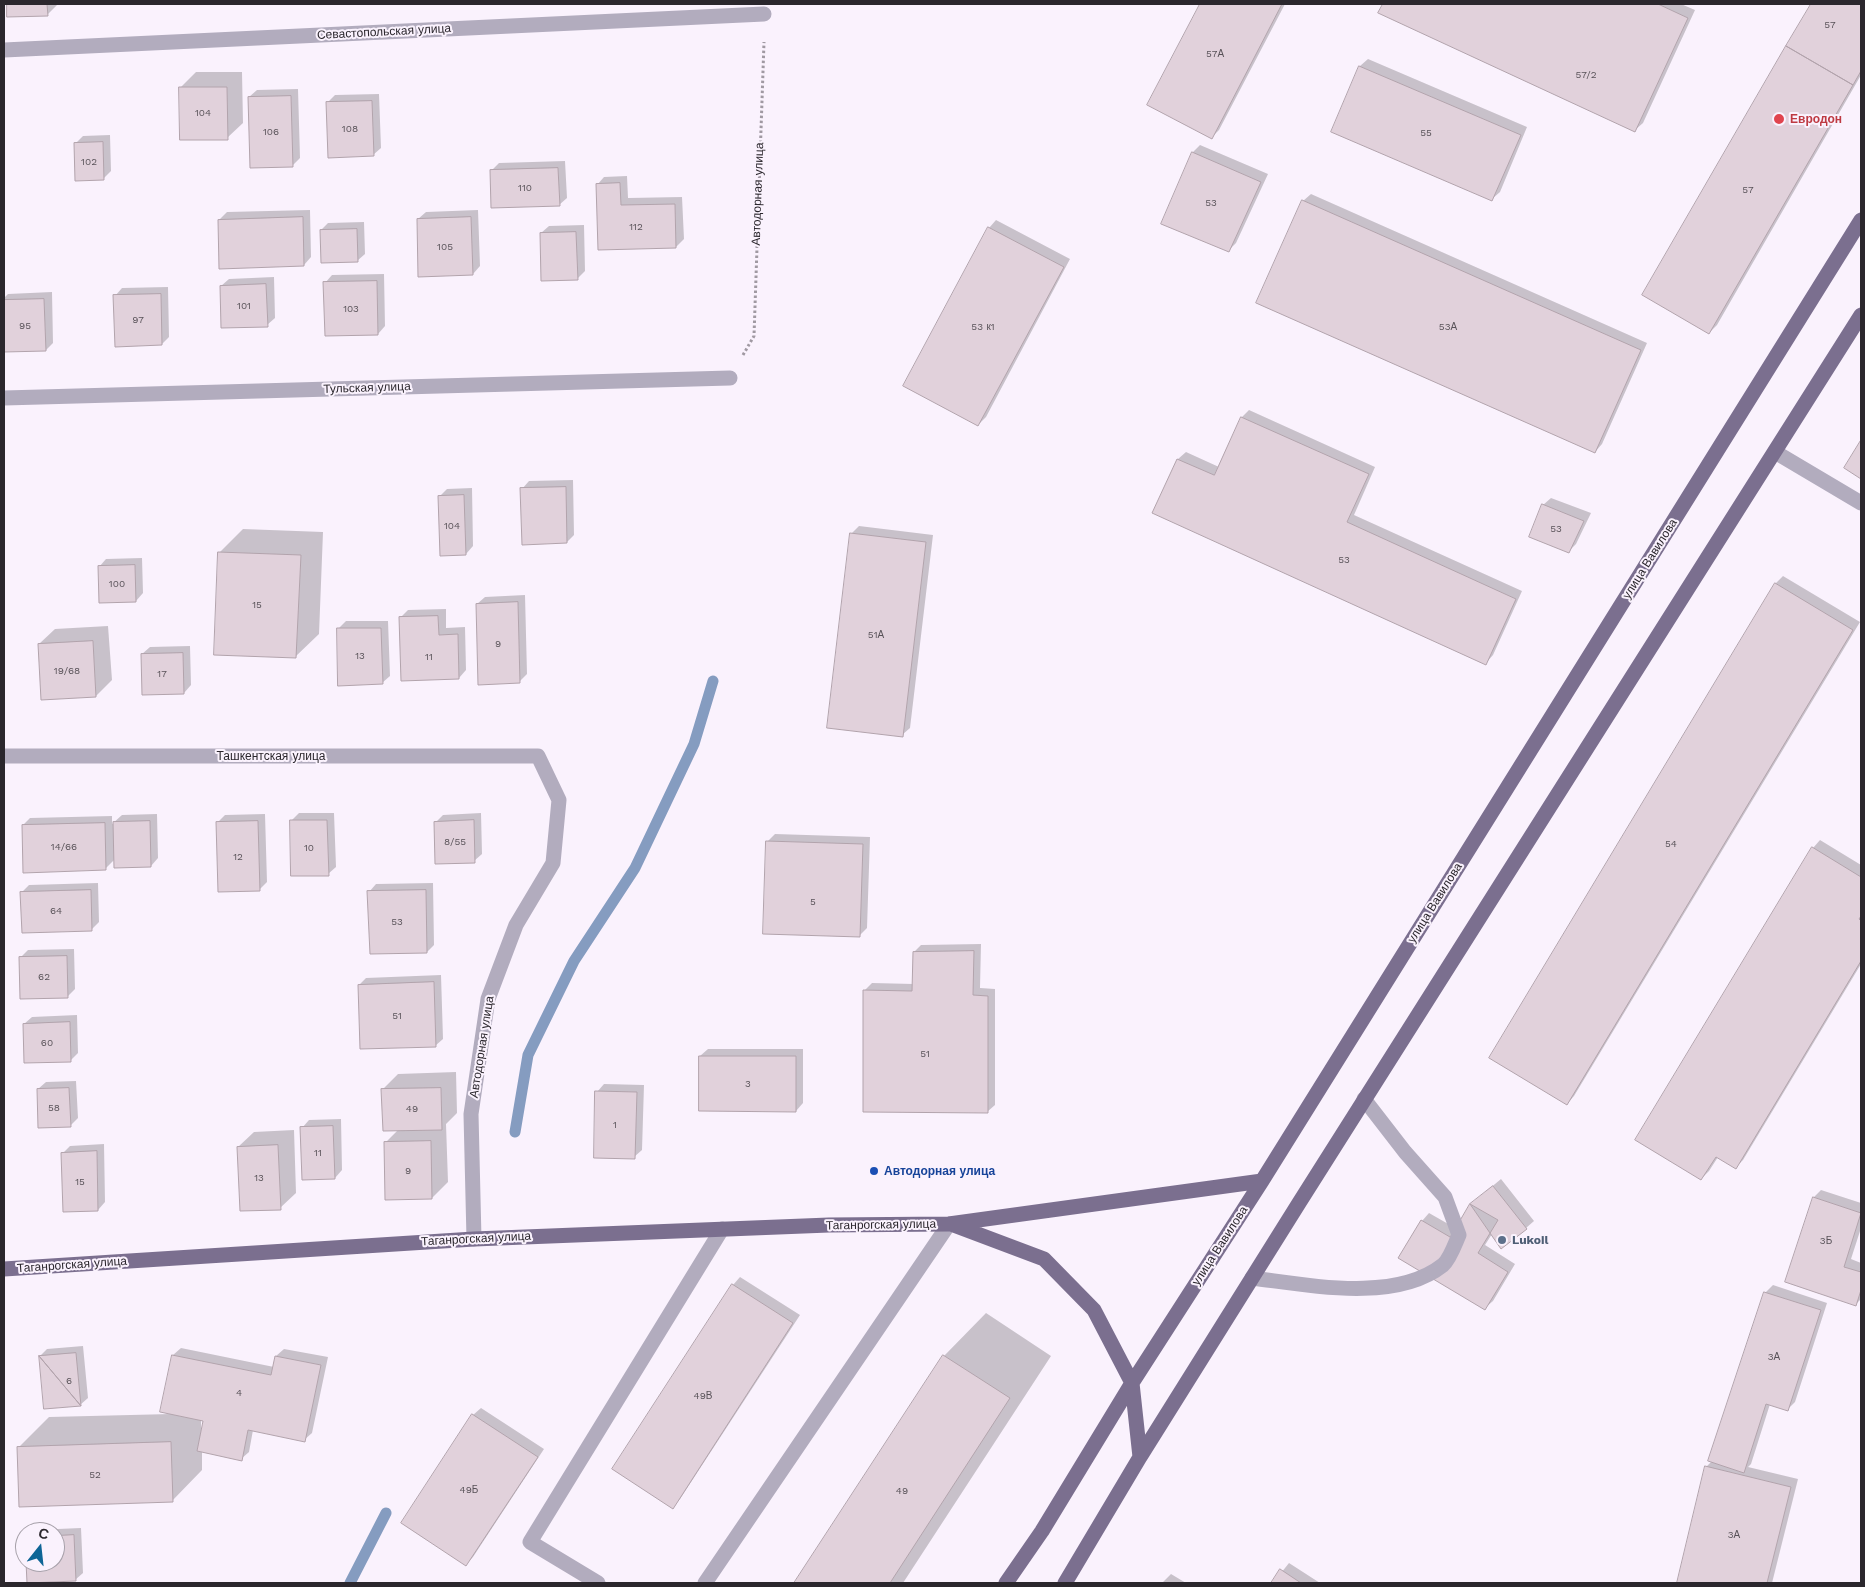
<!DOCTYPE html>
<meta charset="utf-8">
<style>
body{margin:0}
#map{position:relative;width:1865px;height:1587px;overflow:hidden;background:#faf2fd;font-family:"Work Sans",sans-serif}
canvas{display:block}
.frame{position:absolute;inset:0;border:5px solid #2b272d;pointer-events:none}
.north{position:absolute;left:15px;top:1522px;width:50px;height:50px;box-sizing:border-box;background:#faf2fd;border:1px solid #a7a1aa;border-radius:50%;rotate:16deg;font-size:14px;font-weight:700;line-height:20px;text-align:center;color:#2b272d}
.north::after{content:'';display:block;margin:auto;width:18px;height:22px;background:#0e6596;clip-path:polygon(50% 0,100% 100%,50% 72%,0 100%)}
</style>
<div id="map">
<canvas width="1865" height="1587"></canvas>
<div class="frame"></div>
<div class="north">С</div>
</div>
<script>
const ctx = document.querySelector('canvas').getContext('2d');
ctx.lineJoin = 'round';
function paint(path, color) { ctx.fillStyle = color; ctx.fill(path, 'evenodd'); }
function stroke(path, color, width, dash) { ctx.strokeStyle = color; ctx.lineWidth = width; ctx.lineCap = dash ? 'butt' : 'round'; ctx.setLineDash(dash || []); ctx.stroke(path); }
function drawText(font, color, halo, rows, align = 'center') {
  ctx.font = font + ' "Work Sans",sans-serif'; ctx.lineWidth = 4; ctx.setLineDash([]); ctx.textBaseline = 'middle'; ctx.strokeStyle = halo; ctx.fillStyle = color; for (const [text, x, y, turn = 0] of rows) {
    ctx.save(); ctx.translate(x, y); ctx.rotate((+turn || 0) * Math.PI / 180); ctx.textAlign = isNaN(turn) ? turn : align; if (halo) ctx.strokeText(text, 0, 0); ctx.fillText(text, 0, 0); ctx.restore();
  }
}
const shadow = new Path2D(`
 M8,4H58L47,15L9,16Z
 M1201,4H1285L1219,130L1212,137L1149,105Z
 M1384,4H1681L1695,10L1643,123L1635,130L1380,13Z
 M1812,4H1861V75L1717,325L1709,333L1644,295Z
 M1368,59L1527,127L1500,192L1492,199L1332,131L1360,66Z
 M196,72H242L243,123L227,138L180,88Z
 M298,89L300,158L293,165L249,97L257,90Z
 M379,94L381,148L373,155L327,103L335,95Z
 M110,135L111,171L103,179L75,144L83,136Z
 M1200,145L1268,174L1236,243L1229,250L1193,152Z
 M565,161L567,198L559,205L492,170L499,163Z
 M627,176L628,198L682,197L684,239L676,247L599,249L597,185L604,177Z
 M1311,194L1647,343L1602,444L1595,452L1303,201Z
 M310,210L311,257L304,265L219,220L227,212Z
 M478,210L480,266L473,274L418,219L426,212Z
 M996,220L1070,259L986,417L978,425L989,228Z
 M364,222L365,254L357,261L321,230L328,223Z
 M584,225L585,271L577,279L541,233L549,226Z
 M384,274L385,326L378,334L325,283L332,275Z
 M274,277L275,318L267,325L221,286L229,279Z
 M168,287L169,337L162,344L115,296L122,288Z
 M52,292L53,343L46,350L4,351V298L8,294Z
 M1249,410L1375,467L1354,515L1522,591L1493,655L1486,663L1154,513L1178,459L1186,452L1219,467L1242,417Z
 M573,480L574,535L567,542L522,489L529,481Z
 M472,488L473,546L466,554L439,497L447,489Z
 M1551,498L1591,513L1576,544L1569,551L1543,505Z
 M859,526L933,535L910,728L902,735L851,534Z
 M243,529L323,532L319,634L295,657L220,552Z
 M142,558L143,593L136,601L99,567L106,559Z
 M1783,576L1860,622L1574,1096L1567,1104L1490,1058L1776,583Z
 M525,595L527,674L519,682L477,604L485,597Z
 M446,609V628L465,627L466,670L459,678L400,618L408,610Z
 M346,621H388L390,676L382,683L338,629Z
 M108,626L112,680L96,696L39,644L55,629Z
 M190,646L191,685L184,693L142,654L150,647Z
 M299,813H334L336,867L328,874L291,821Z
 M481,813L482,854L474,861L436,822L443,815Z
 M157,814L158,858L151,866L115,859L105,869L23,825L30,818L112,816V824L122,815Z
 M265,814L267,882L259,890L217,823L225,815Z
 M775,834L870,837L867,928L859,936L767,842Z
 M1820,840L1861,865V964L1743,1160L1736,1167L1718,1157L1709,1171L1701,1179L1813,848Z
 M98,883L99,922L92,929L22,892L29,885Z
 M433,883L434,945L427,952L369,892L376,884Z
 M981,944L980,988L995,989V1105L987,1112L864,991L872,983L914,984V952L921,945Z
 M74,949L75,989L68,996L20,958L28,950Z
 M441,975L443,1039L435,1046L359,985L366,978Z
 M77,1015L78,1053L70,1061L24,1024L32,1017Z
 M708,1049H803V1103L796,1111L700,1056Z
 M456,1072L457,1113L446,1124L448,1182L432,1198L385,1143L398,1130L383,1089L398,1074Z
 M76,1081L78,1118L70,1126L38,1089L46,1082Z
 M604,1084L644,1085L642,1150L634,1157L597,1092Z
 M341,1119L342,1170L335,1178L302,1128L309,1120Z
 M294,1130L296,1193L280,1208L238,1147L254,1132Z
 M104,1144L105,1202L98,1210L63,1153L70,1146Z
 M1501,1179L1534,1221L1526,1228L1492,1234L1485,1245L1515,1264L1493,1301L1485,1308L1422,1221L1429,1213L1457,1229L1471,1204Z
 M1821,1190L1861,1203V1228L1851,1259L1861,1263V1299L1856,1304L1814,1197Z
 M740,1277L800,1315L680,1499L673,1507L733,1285Z
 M1773,1285L1827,1303L1795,1402L1787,1410L1770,1404L1751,1464L1748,1467L1798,1479L1772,1583H1678L1706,1467L1712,1461L1765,1293Z
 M986,1313L1051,1356L903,1583H796L944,1356Z
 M83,1346L88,1398L80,1405L40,1356L47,1349Z
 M181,1348L274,1367L276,1356L284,1349L328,1357L312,1433L304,1440L253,1430L249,1452L241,1459L202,1451V1470L172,1501L18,1448L49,1417L171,1414L173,1355ZM201,1419L205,1420L201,1432Z
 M481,1408L544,1449L473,1557L466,1564L473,1415Z
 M81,1528L83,1573L75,1580L28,1562H55V1532H32L34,1530Z
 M1289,1563L1320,1583H1273Z
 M1171,1574L1186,1583H1162Z`);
const stream = new Path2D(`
 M515,1132L528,1055L574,961L635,868L694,744L713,681
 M350,1583L386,1513`);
const building = new Path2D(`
 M7,4H47L48,16L7,17Z
 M1200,4H1282L1212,139L1147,105Z
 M1383,4H1658L1688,18L1635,132L1378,13Z
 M1811,4H1861V71L1853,85L1786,46Z
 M1786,46L1853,85L1709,334L1642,295Z
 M1359,66L1521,135L1492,201L1331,132Z
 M179,87H227L228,140H180Z
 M291,96L293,167L250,168L248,97Z
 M372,101L374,156L328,158L326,102Z
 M103,142L104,180L75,181L74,143Z
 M1192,152L1261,182L1229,252L1161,224Z
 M558,168L560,206L491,208L490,170Z
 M620,183L621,205L675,204L676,248L598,250L596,184Z
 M1302,200L1641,350L1595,453L1256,303Z
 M303,217L304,266L219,269L218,220Z
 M471,217L473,275L418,277L417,219Z
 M988,227L1064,267L978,426L903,386Z
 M357,229L358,262L321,263L320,230Z
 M576,232L578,280L541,281L540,233Z
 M377,281L378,335L325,336L323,282Z
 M266,284L268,327L221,328L220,286Z
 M161,294L162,345L115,347L113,295Z
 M44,299L46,351L4,352V300Z
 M1241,417L1369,474L1347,522L1516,599L1486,665L1152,513L1177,459L1214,475Z
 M1861,440V479L1844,468Z
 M566,487L567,543L522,545L520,488Z
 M464,495L466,555L440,556L438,496Z
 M1542,504L1584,521L1569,553L1529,537Z
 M850,533L926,542L903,737L827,728Z
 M218,552L301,555L296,658L214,655Z
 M135,565L136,602L99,603L98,566Z
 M1775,583L1853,630L1567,1105L1489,1058Z
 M518,602L520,683L478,685L476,604Z
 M438,616L439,635L458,634L459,679L401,681L399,617Z
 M337,628H381L383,684L338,686Z
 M93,641L96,697L41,700L38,644Z
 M183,653L184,694L142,695L141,654Z
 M290,820H327L329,876H291Z
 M474,820L475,863L435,864L434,822Z
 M150,821L151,867L114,868L113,822Z
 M258,821L260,891L218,892L216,822Z
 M105,823L106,870L23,873L22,825Z
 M766,841L863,844L860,937L763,934Z
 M1812,847L1861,877V916L1859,919L1861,921V961L1736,1169L1716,1157L1701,1180L1635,1140Z
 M91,890L92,931L22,933L20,892Z
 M426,890L427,953L370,954L367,891Z
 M974,951L973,995L988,996V1113L863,1112V990L912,991L913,952Z
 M67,956L68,998L20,999L19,957Z
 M434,982L436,1047L360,1049L358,985Z
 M70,1022L71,1062L24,1063L23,1024Z
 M699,1056H796V1112L699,1111Z
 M69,1088L71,1127L38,1128L37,1089Z
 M441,1088L442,1130L383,1131L381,1089Z
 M595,1091L637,1092L635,1159L594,1158Z
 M333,1126L335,1179L302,1180L300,1127Z
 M431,1141L432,1199L385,1200L384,1142Z
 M278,1145L281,1210L240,1211L237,1147Z
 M97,1151L98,1211L63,1212L61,1153Z
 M1493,1186L1527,1229L1501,1249L1470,1204Z
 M1813,1197L1861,1213L1844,1267L1861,1272V1290L1856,1306L1785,1282Z
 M1470,1204L1498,1220L1478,1253L1508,1272L1485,1310L1398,1258L1421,1220L1450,1237Z
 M732,1284L793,1323L673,1509L612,1469Z
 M1764,1292L1821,1310L1788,1411L1766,1404L1744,1473L1708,1461Z
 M76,1353L81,1406L39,1356Z
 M172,1355L271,1375L275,1356L321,1365L305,1442L248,1430L242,1461L197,1451L203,1421L160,1412Z
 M943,1355L1010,1398L890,1583H794Z
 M39,1356L81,1406L44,1409Z
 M472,1414L538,1457L466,1566L401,1523Z
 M171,1442L173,1502L19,1507L17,1447Z
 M1705,1466L1791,1487L1767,1583H1677Z
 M74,1535L76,1581L27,1583L26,1562H55V1536Z
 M1280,1569L1301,1583H1271Z`);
const path = new Path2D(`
 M743,355L754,336L764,42`);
const service = new Path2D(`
 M1775,452L1861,503
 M1252,1278C1309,1285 1395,1303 1443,1265C1450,1259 1455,1244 1459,1235L1445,1197L1405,1152L1364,1099
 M598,1583L530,1542L722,1229
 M705,1583L949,1224`);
const minor = new Path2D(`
 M4,50L764,14
 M4,398L730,378
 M4,756H538L559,800L553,863L516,925L488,999L471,1114L474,1239`);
const primary = new Path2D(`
 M951,1224L1044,1259L1094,1310L1132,1383L1140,1457
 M4,1269L474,1239L829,1225L949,1224L1262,1181
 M1006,1583L1042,1531L1132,1383L1262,1181L1861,220
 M1065,1583L1140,1457L1299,1203L1861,315`);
const markers = [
 [1779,119,6,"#e0444e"],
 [874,1171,5,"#1a4fb4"],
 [1502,1240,5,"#5c6f8a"]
];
const numberNames = [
 ["57",1830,25],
 ["57А",1215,54],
 ["57/2",1586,75],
 ["104",203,113],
 ["108",350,129],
 ["106",271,132],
 ["55",1426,133],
 ["102",89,162],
 ["110",525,188],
 ["57",1748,190],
 ["53",1211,203],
 ["112",636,227],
 ["105",445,247],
 ["101",244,306],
 ["103",351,309],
 ["97",138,320],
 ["95",25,326],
 ["53 к1",983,327],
 ["53А",1448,327],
 ["104",452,526],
 ["53",1556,529],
 ["53",1344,560],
 ["100",117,584],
 ["15",257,605],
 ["51А",876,635],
 ["9",498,644],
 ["13",360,656],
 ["11",429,657],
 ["19/68",67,671],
 ["17",162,674],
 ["8/55",455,842],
 ["54",1671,844],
 ["14/66",64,847],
 ["10",309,848],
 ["12",238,857],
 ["5",813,902],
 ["64",56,911],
 ["53",397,922],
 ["62",44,977],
 ["51",397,1016],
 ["60",47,1043],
 ["51",925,1054],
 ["3",748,1084],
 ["58",54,1108],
 ["49",412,1109],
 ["1",615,1125],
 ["11",318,1153],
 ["9",408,1171],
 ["13",259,1178],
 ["15",80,1182],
 ["3Б",1826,1241],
 ["3А",1774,1357],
 ["6",69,1381],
 ["4",239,1393],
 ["49В",703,1396],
 ["52",95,1475],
 ["49Б",469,1490],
 ["49",902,1491],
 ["3А",1734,1535]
];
const streetNames = [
 ["Севастопольская улица",384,32,-3],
 ["Автодорная улица",758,194,-88],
 ["Тульская улица",367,388,-2],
 ["улица Вавилова",1650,559,-58],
 ["Ташкентская улица",271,756],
 ["улица Вавилова",1435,903,-58],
 ["Автодорная улица",482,1047,-81],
 ["Таганрогская улица",881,1225,-1],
 ["Таганрогская улица",476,1239,-3],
 ["улица Вавилова",1220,1246,-57],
 ["Таганрогская улица",72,1265,-4]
];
const healthNames = [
 ["Евродон",1790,119]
];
const transitNames = [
 ["Автодорная улица",884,1171]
];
const serviceNames = [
 ["Lukoil",1512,1240]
];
paint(shadow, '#0003');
stroke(stream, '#859cc0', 11);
paint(building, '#e1d1db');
stroke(building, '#b2a3ac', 1);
stroke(path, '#a099a2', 3, [2.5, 2.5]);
stroke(service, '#b2acbe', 15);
stroke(minor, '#b2acbe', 15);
stroke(primary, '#7b6f8f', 15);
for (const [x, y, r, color] of markers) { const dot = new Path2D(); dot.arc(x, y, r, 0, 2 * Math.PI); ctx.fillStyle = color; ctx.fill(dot); stroke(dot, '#faf2fd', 2); }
drawText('10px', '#585258', null, numberNames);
drawText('12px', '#2b272d', '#faf2fd', streetNames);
drawText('bold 12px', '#be3a42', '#faf2fd', healthNames, 'left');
drawText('bold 12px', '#164399', '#faf2fd', transitNames, 'left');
drawText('bold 12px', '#4e5e75', '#faf2fd', serviceNames, 'left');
</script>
